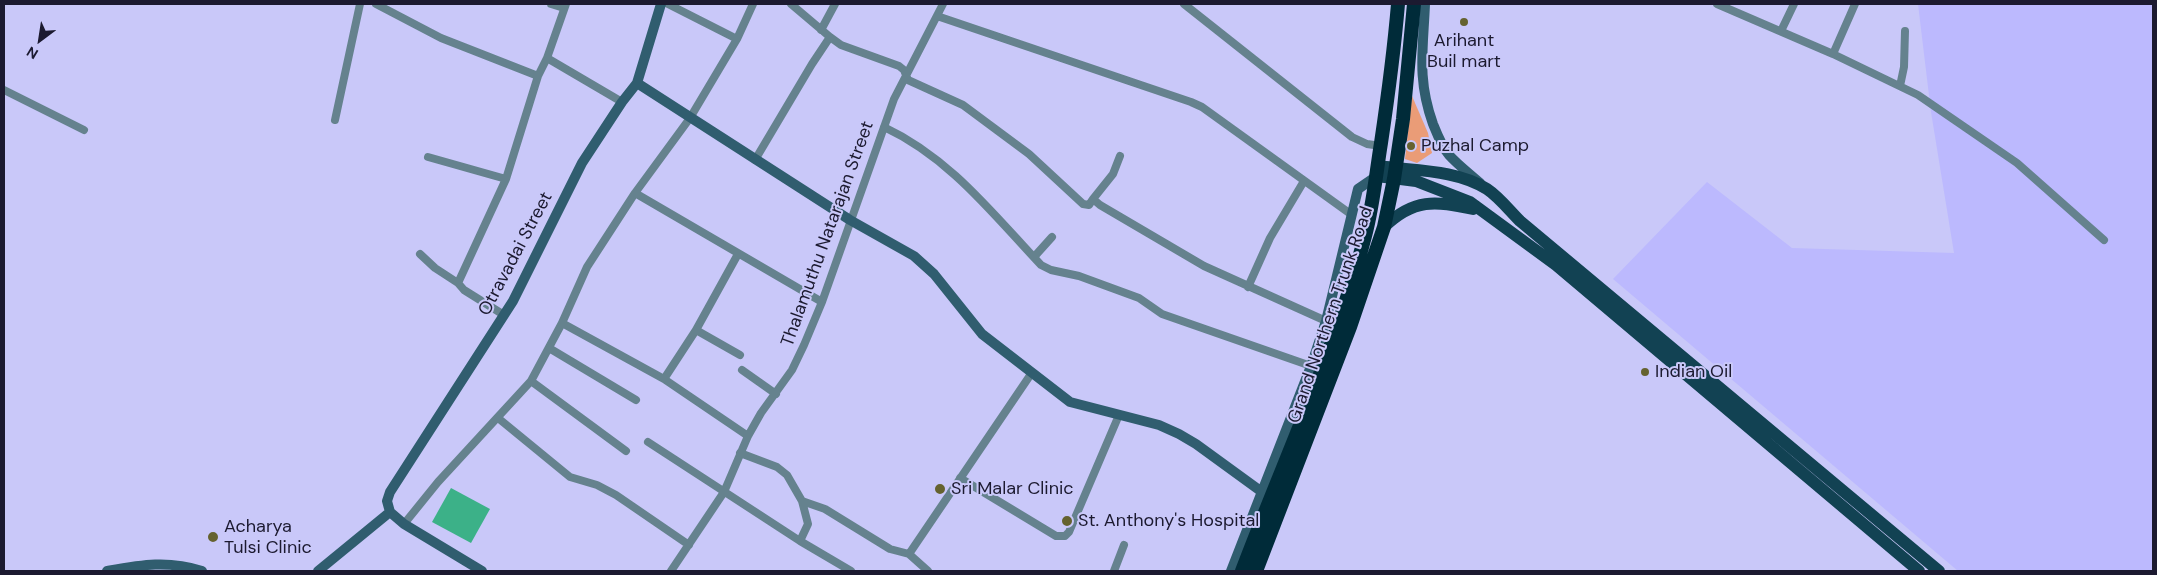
<!DOCTYPE html>
<style>
body{margin:0}
#map{position:relative;width:2157px;height:575px;overflow:hidden;background:#c9c8f9;font-family:"DM Sans",sans-serif}
canvas{display:block}
.frame{position:absolute;inset:0;border:5px solid #1c1a30;pointer-events:none}
.north{position:absolute;left:15px;top:15px;width:50px;height:50px;-webkit-text-stroke:4px #c9c8f9;paint-order:stroke;rotate:211deg;font-size:14px;font-weight:700;line-height:20px;text-align:center;color:#1c1a30}
.north::after{content:'';display:block;margin:auto;width:18px;height:22px;background:#1c1a30;clip-path:polygon(50% 0,100% 100%,50% 72%,0 100%)}
</style>
<div id="map">
<canvas width="2157" height="575"></canvas>
<div class="frame"></div>
<div class="north">N</div>
</div>
<script>
const ctx = document.querySelector('canvas').getContext('2d');
ctx.lineJoin = 'round';
function paint(path, color) { ctx.fillStyle = color; ctx.fill(path, 'evenodd'); }
function stroke(path, color, width, dash) { ctx.strokeStyle = color; ctx.lineWidth = width; ctx.lineCap = dash ? 'butt' : 'round'; ctx.setLineDash(dash || []); ctx.stroke(path); }
function drawText(font, color, halo, rows, align = 'center') {
  ctx.font = font + ' "DM Sans",sans-serif'; ctx.lineWidth = 4; ctx.setLineDash([]); ctx.textBaseline = 'middle'; ctx.strokeStyle = halo; ctx.fillStyle = color; for (const [text, x, y, turn = 0] of rows) {
    ctx.save(); ctx.translate(x, y); ctx.rotate((+turn || 0) * Math.PI / 180); ctx.textAlign = isNaN(turn) ? turn : align; if (halo) ctx.strokeText(text, 0, 0); ctx.fillText(text, 0, 0); ctx.restore();
  }
}
const built = new Path2D(`
 M1918,4H2153V571H1958L1613,279L1707,182L1792,248L1954,253L1931,112Z`);
const green = new Path2D(`
 M1412,96L1428,133L1432,153L1417,163L1405,159Z`);
const water = new Path2D(`
 M451,488L490,509L471,543L432,522Z`);
const street = new Path2D(`
 M376,4L441,38L538,76
 M551,4L564,8
 M566,4L547,58L622,102
 M1184,4L1352,137L1367,144L1381,146
 M1717,4L1833,54L1918,95L2017,163L2104,240
 M937,16L1191,102L1202,107L1352,215
 M821,30L835,4
 M1781,31L1794,4
 M830,37L841,45L899,66L904,70L908,80L963,105L1029,154L1083,204L1089,205L1093,199
 M737,39L753,4
 M1833,54L1855,4
 M1900,86L1904,67L1905,31
 M4,90L84,130
 M335,120L360,4
 M884,127C950,158 992,213 1041,265L1051,270L1079,276L1139,298L1162,314L1311,366
 M1120,156L1113,174L1093,199L1100,205L1204,266L1326,321
 M428,157L506,179
 M755,160L812,64L830,37L791,4
 M635,193L822,302
 M420,254L435,268L458,283
 M1034,257L1052,237
 M1248,287L1270,238L1304,181
 M504,315L464,290L458,283L506,179L538,76L547,58
 M562,323L664,379L748,436
 M696,330L740,355
 M549,348L636,400
 M742,370L776,394
 M664,379L696,330L738,254
 M531,381L626,451
 M498,418L570,477L597,485L616,495L689,545
 M648,442L800,541L851,571
 M740,453L777,467L787,475L802,501L808,524L800,541
 M960,478L1056,536H1065L1069,532L1119,415
 M802,501L825,509L890,549L909,554L928,571
 M404,524L438,482L531,381L562,323L587,267L635,193L690,118L737,39L668,4
 M909,554L1031,374
 M671,571L724,492L748,436L761,413L792,370L804,345L822,302L894,99L943,4
 M1114,571L1124,545`);
const secondary = new Path2D(`
 M1425,4C1423,51 1417,79 1433,124C1437,134 1442,147 1449,155C1458,165 1470,174 1480,183
 M637,83L850,220L914,256L934,274L982,334L1070,402L1159,425L1179,434L1196,444L1262,492
 M390,512L387,501L390,492L513,301L582,163L622,102L637,83L661,4
 M107,571C141,565 168,560 202,571
 M318,571L390,512L404,524L482,571
 M1231,571L1311,366L1326,321L1358,189L1377,176`);
const primary = new Path2D(`
 M1378,166C1413,171 1456,169 1487,189C1499,197 1509,210 1520,221L1939,571
 M1377,176L1416,181L1470,202L1556,265L1919,571
 M1384,227C1414,198 1435,201 1473,209`);
const highway = new Path2D(`
 M1242,571C1284,460 1335,352 1365,236C1373,206 1376,174 1381,143C1388,96 1394,51 1398,4
 M1256,571L1350,327L1384,227L1394,179L1403,119L1414,4`);
const markers = [
 [1464,22,5,"#65622f"],
 [1411,146,5,"#65622f"],
 [1645,372,5,"#65622f"],
 [940,489,6,"#65622f"],
 [1067,521,6,"#65622f"],
 [213,537,6,"#65622f"]
];
const poiNames = [
 ["Arihant",1464,41,"center"],
 ["Buil mart",1464,62,"center"],
 ["Puzhal Camp",1421,146],
 ["Indian Oil",1655,372],
 ["Sri Malar Clinic",951,489],
 ["St. Anthony's Hospital",1078,521],
 ["Acharya",224,527],
 ["Tulsi Clinic",224,548]
];
const streetNames = [
 ["Thalamuthu Natarajan Street",828,234,-70],
 ["Otravadai Street",516,254,-62],
 ["Grand Northern Trunk Road",1331,315,-71]
];
paint(built, '#bcb9fe');
paint(green, '#ea9c77');
paint(water, '#3cb188');
stroke(street, '#65828e', 8);
stroke(secondary, '#305d6f', 10);
stroke(primary, '#124253', 12);
stroke(highway, '#002b39', 14);
for (const [x, y, r, color] of markers) { const dot = new Path2D(); dot.arc(x, y, r, 0, 2 * Math.PI); ctx.fillStyle = color; ctx.fill(dot); stroke(dot, '#c9c8f9', 2); }
drawText('18px', '#1c1a30', '#c9c8f9', poiNames, 'left');
drawText('18px', '#1c1a30', '#c9c8f9', streetNames);
</script>
